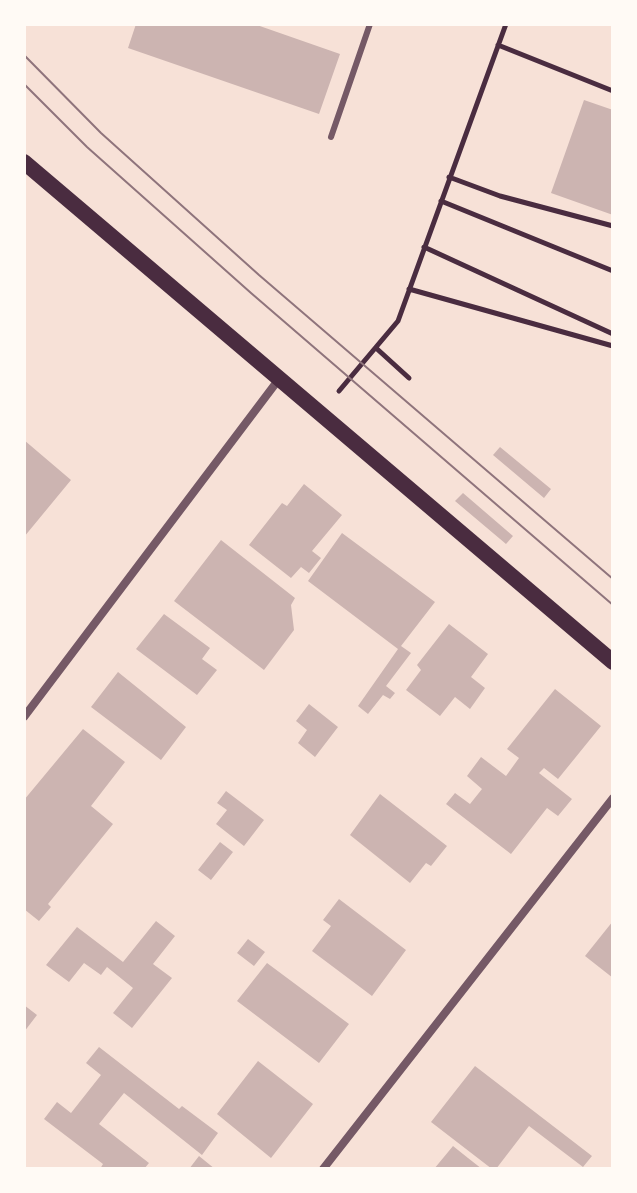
<!DOCTYPE html>
<style>
body{margin:0}
#map{position:relative;width:637px;height:1193px;overflow:hidden;background:#f7e1d7;font-family:Figtree,sans-serif}
canvas{display:block}
.frame{position:absolute;inset:0;border:26px solid #fffaf5;pointer-events:none}
</style>
<div id="map">
<canvas width="637" height="1193"></canvas>
<div class="frame"></div>
</div>
<script>
const ctx = document.querySelector('canvas').getContext('2d');
ctx.lineJoin = 'round';
function paint(path, color) { ctx.fillStyle = color; ctx.fill(path, 'evenodd'); }
function stroke(path, color, width, dash) { ctx.strokeStyle = color; ctx.lineWidth = width; ctx.lineCap = dash ? 'butt' : 'round'; ctx.setLineDash(dash || []); ctx.stroke(path); }
const building = new Path2D(`
 M136,24H254L340,54L319,114L128,48Z
 M584,100L613,110V215L551,193Z
 M24,440L71,480L24,537Z
 M500,447L551,489L544,498L493,455Z
 M304,484L342,515L312,551L321,558L309,573L301,567L291,578L249,545L282,503L287,506Z
 M463,493L513,536L506,544L455,501Z
 M342,533L435,602L401,646L411,653L386,686L395,693L390,699L383,695L368,714L358,706L398,649L308,581Z
 M221,540L295,598L291,605L294,630L264,670L174,601Z
 M164,614L210,648L202,659L217,670L197,695L136,649Z
 M449,624L488,654L471,677L485,688L470,709L455,697L440,716L406,690L421,670L417,665Z
 M118,672L186,727L161,760L91,707Z
 M555,689L601,726L558,779L544,768L539,773L572,799L558,816L547,808L511,854L446,804L455,793L470,804L482,789L467,776L481,757L506,776L519,758L507,749Z
 M309,704L338,727L315,757L298,743L307,730L296,721Z
 M83,729L125,762L91,806L113,824L48,904L51,907L39,921L24,909V800Z
 M226,791L264,820L244,846L216,824L227,810L217,803Z
 M380,794L447,846L431,866L426,863L410,883L350,835Z
 M220,842L233,852L211,880L198,870Z
 M339,899L406,950L372,996L312,951L331,926L323,920Z
 M156,921L175,936L153,964L172,978L132,1028L113,1013L133,988L107,967L101,975L84,963L69,982L46,965L77,927L123,962Z
 M613,921V978L585,956Z
 M248,939L265,952L254,966L237,953Z
 M267,963L349,1024L319,1063L237,1001Z
 M24,1005L37,1015L24,1032Z
 M99,1047L179,1109L182,1106L218,1133L202,1155L124,1093L99,1124L149,1163L144,1169H100L103,1164L44,1119L57,1102L71,1113L101,1075L86,1063Z
 M258,1061L313,1104L271,1158L217,1114Z
 M475,1066L592,1156L583,1167L529,1126L496,1169H492L431,1122Z
 M453,1146L468,1158L482,1169H434Z
 M199,1156L215,1169H189Z`);
const path = new Path2D(`
 M498,45L613,91
 M449,177L500,196L613,226
 M441,201L613,271
 M424,247L613,334
 M409,289L613,346
 M376,348L409,378
 M339,391L398,321L506,24`);
const service = new Path2D(`
 M331,137L370,24`);
const minor = new Path2D(`
 M24,717L279,379
 M323,1169L613,798`);
const secondary = new Path2D(`
 M24,162L613,662`);
const tram = new Path2D(`
 M24,55L101,133L259,275L613,579
 M24,84L87,147L251,293L613,605`);
paint(building, '#ccb4b1');
stroke(path, '#4a2c40', 5);
stroke(service, '#755966', 6);
stroke(minor, '#755966', 8);
stroke(secondary, '#4a2c40', 16);
stroke(tram, '#8f747c', 2);
</script>
